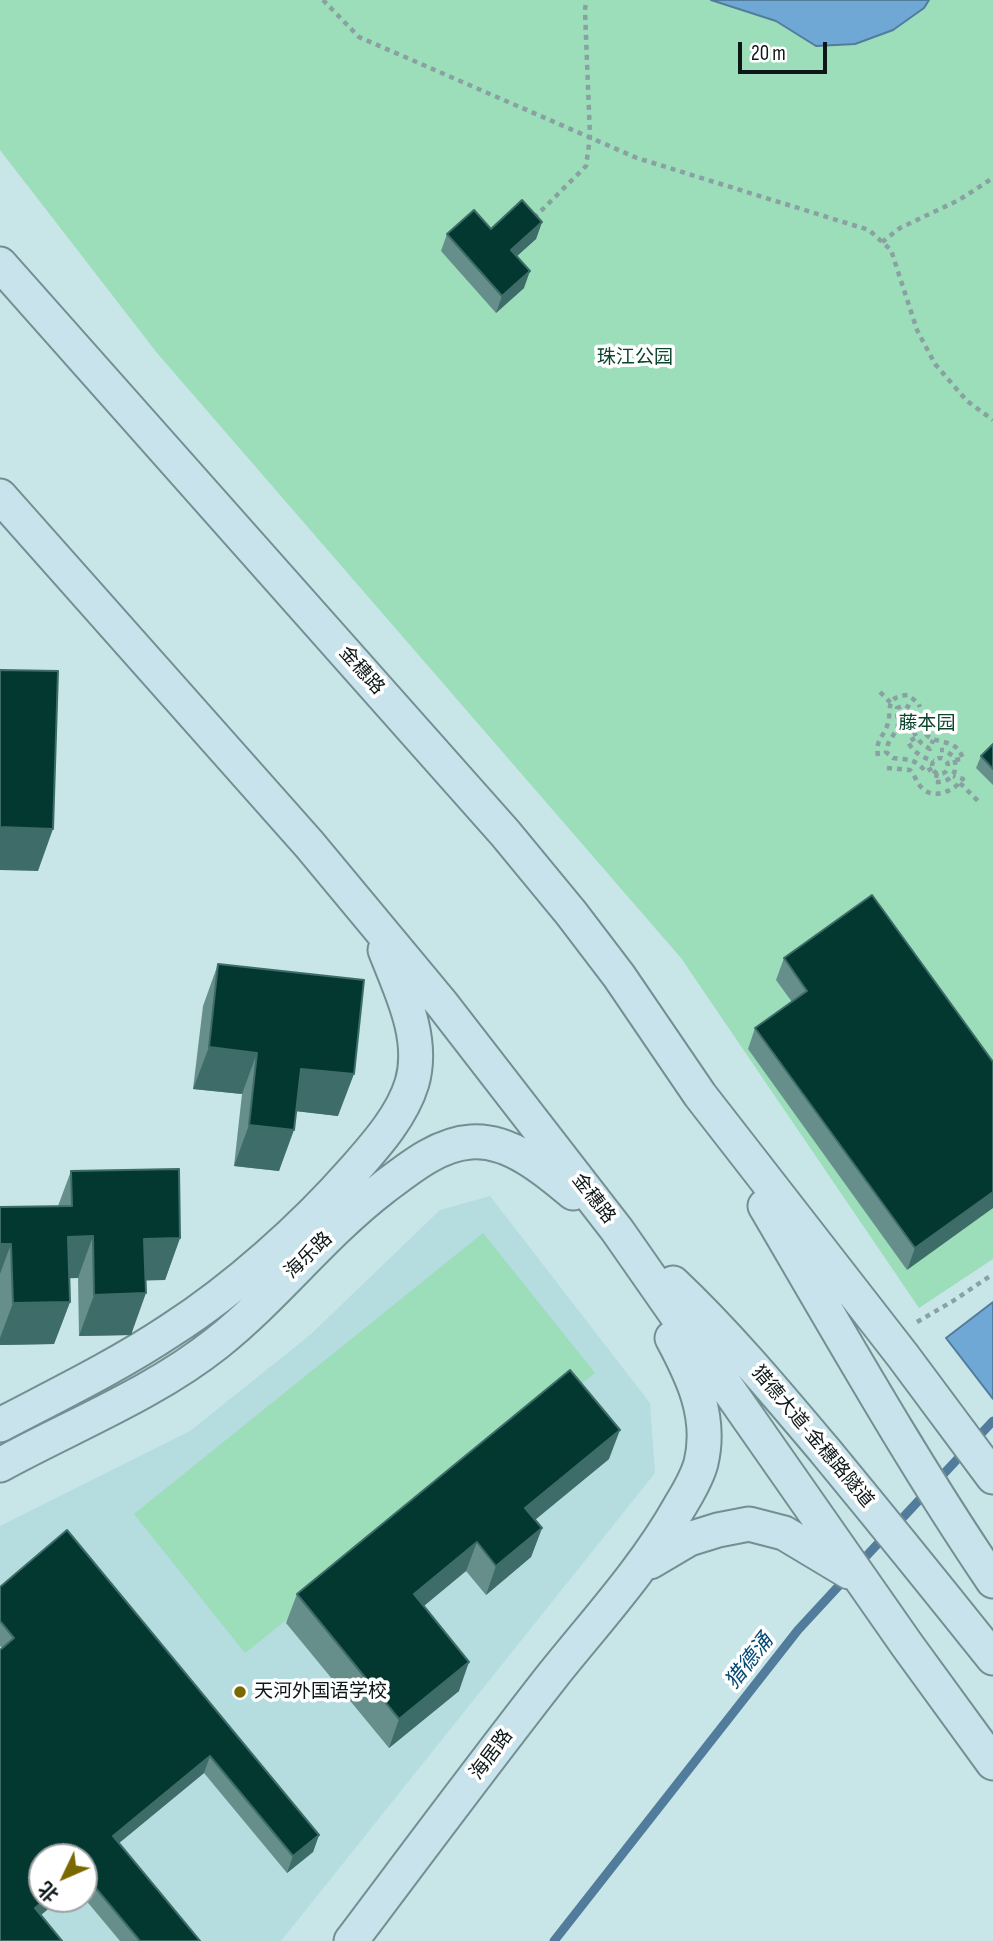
<!DOCTYPE html>
<meta charset="utf-8">
<style>
body{margin:0}
#map{position:relative;width:993px;height:1941px;overflow:hidden;background:#c8e6e8;font-family:"Sofia Sans Condensed","Noto Sans SC",sans-serif}
canvas{display:block}
.north{position:absolute;left:28px;top:1843px;width:70px;height:70px;box-sizing:border-box;background:#fff;border:2px solid #9ea2a3;border-radius:50%;rotate:226deg;font-size:19px;font-weight:700;line-height:28px;text-align:center;color:#0d1718}
.north::after{content:'';display:block;margin:auto;width:24px;height:32px;background:#7a6900;clip-path:polygon(50% 0,100% 100%,50% 72%,0 100%)}
.scale{position:absolute;left:738px;top:42px;width:89px;height:32px;box-sizing:border-box;border:4px solid #0d1718;border-top:0;padding-left:9px;font-size:21px;line-height:24px;white-space:nowrap;color:#0d1718;-webkit-text-stroke:5px #fff;paint-order:stroke}
</style>
<div id="map">
<canvas width="993" height="1941"></canvas>
<div class="north">北</div>
<div class="scale">20 m</div>
</div>
<script>
const ctx = document.querySelector('canvas').getContext('2d');
ctx.lineJoin = 'round';
function paint(path, color) { ctx.fillStyle = color; ctx.fill(path, 'evenodd'); }
function stroke(path, color, width, dash) { ctx.strokeStyle = color; ctx.lineWidth = width; ctx.lineCap = dash ? 'butt' : 'round'; ctx.setLineDash(dash || []); ctx.stroke(path); }
function drawText(font, color, halo, rows, align = 'center') {
  ctx.font = font + ' "Sofia Sans Condensed","Noto Sans SC",sans-serif'; ctx.lineWidth = 7; ctx.setLineDash([]); ctx.textBaseline = 'middle'; ctx.strokeStyle = halo; ctx.fillStyle = color; for (const [text, x, y, turn = 0] of rows) {
    ctx.save(); ctx.translate(x, y); ctx.rotate((+turn || 0) * Math.PI / 180); ctx.textAlign = isNaN(turn) ? turn : align; if (halo) ctx.strokeText(text, 0, 0); ctx.fillText(text, 0, 0); ctx.restore();
  }
}
const built = new Path2D(`
 M490,1196L650,1403L655,1473L281,1941H0V1526L190,1431L310,1335L440,1210ZM42,1857H84V1899H42Z`);
const green = new Path2D(`
 M0,0H993V1259L919,1308L681,958L157,353L0,150Z
 M483,1233L595,1373L245,1653L134,1514Z`);
const water = new Path2D(`
 M711,0H929L924,8L893,30L855,44L816,46L776,21Z
 M993,1302V1399L946,1338Z`);
const stream = new Path2D(`
 M895,1526L993,1421
 M859,1564L885,1536
 M554,1941L798,1630L847,1577`);
const path = new Path2D(`
 M323,0L359,37L637,158L869,230L891,250L917,330L935,364L967,401L993,420
 M534,218L586,166L590,137L585,11L586,0
 M882,242L900,228L959,200L993,178
 M880,692L891,703
 M921,715C921,755 954,729 963,759L955,760
 M915,738L908,742C913,752 923,758 934,761
 M878,756C875,738 884,738 888,723C892,708 884,697 908,695L918,703L920,707
 M932 766a8 8 0 1 1 16 0a8 8 0 1 1-16 0Z
 M887,768L910,770C915,775 917,784 923,789C935,800 955,790 963,779L953,776
 M932,768L926,772C914,758 909,760 893,758L886,752L888,744L898,727L897,708L905,705L912,709C911,727 913,740 930,749L933,740
 M937,773L935,782C951,783 960,772 953,756L944,750H940
 M960,783L978,801
 M917,1322L953,1301L993,1274`);
const secondary = new Path2D(`
 M0,264L505,833L571,913L619,976L700,1095L903,1356L993,1477
 M0,496L309,844L442,1004L617,1230L907,1645L993,1763
 M765,1206C839,1332 911,1460 993,1581
 M673,1283C728,1335 777,1394 826,1452C882,1520 938,1589 993,1658
 M0,1425C57,1395 117,1366 171,1330C235,1289 304,1227 354,1170C376,1145 402,1116 412,1083C425,1038 401,991 385,950
 M0,1465C71,1426 153,1394 217,1343C276,1296 323,1234 383,1188C408,1169 438,1144 471,1142C509,1139 546,1170 573,1193
 M650,1562L689,1539L718,1530L749,1524L784,1533L849,1572
 M351,1941C418,1852 484,1763 553,1675C597,1620 645,1568 680,1506C688,1493 697,1478 701,1463C712,1417 693,1377 672,1338`);
const wall = new Path2D(`
 M542,222L536,239L516,256L524,288L496,313L441,251L447,234Z
 M993,744V785L976,768L981,756Z
 M784,958L993,1062L907,1270L748,1049L755,1028L792,1002L776,980Z
 M218,964L338,1116L296,1111L279,1171L234,1166L242,1094L193,1089L203,1006Z
 M71,1171L180,1238L165,1280H145L131,1335L79,1336L78,1278H69L70,1302L54,1344L0,1345V1207L58,1206Z
 M609,1459L535,1520L542,1528L531,1557L486,1595L466,1571L424,1606L459,1691L389,1748L286,1623L297,1594Z
 M0,1587L319,1835L313,1852L287,1873L204,1773L119,1843L200,1941H120L84,1898V1857L42,1899H60L41,1915L0,1941L2,1648L0,1646Z`);
const shadedWall = new Path2D(`
 M542,222L536,239L505,267L511,250Z
 M530,271L524,288L496,313L502,296Z
 M0,827L53,829L38,871L0,870Z
 M209,1047L257,1053L242,1094L193,1089Z
 M301,1069L354,1074L338,1116L286,1110Z
 M249,1125L294,1130L279,1171L234,1166Z
 M993,1192V1208L907,1270L915,1248Z
 M93,1236L78,1278L52,1279L68,1237Z
 M180,1238L165,1280L129,1281L144,1239Z
 M0,1244H11L0,1274Z
 M146,1293L131,1335L79,1336L94,1295Z
 M70,1302L54,1344L0,1345V1338L13,1303Z
 M620,1430L609,1459L514,1537L525,1508Z
 M542,1528L531,1557L486,1595L496,1566Z
 M477,1542L466,1571L403,1623L414,1594Z
 M469,1662L459,1691L389,1748L399,1719Z
 M210,1756L204,1773L107,1853L113,1836Z
 M319,1835L313,1852L287,1873L293,1856Z
 M46,1899H60L29,1925L35,1908Z`);
const building = new Path2D(`
 M522,200L542,222L511,250L530,271L502,296L447,234L474,210L491,229Z
 M0,670L58,671L53,829L0,827Z
 M993,744V769L981,756Z
 M872,895L993,1062V1192L915,1248L755,1028L807,991L784,958Z
 M218,964L364,980L354,1074L301,1069L294,1130L249,1125L257,1053L209,1047Z
 M179,1169L180,1238L144,1239L146,1293L94,1295L93,1236L68,1237L70,1302L13,1303L11,1244H0V1207L72,1206L71,1171Z
 M570,1370L620,1430L525,1508L542,1528L496,1566L477,1542L414,1594L469,1662L399,1719L297,1594Z
 M67,1530L319,1835L293,1856L210,1756L113,1836L200,1941H140L84,1874V1857H42V1899H46L35,1908L62,1941H0V1650L14,1638L0,1621V1587Z`);
const markers = [
 [240,1692,7,"#7a6900"]
];
const parkNames = [
 ["珠江公园",635,358],
 ["藤本园",927,724]
];
const streetNames = [
 ["金穗路",361,671,48],
 ["金穗路",593,1199,52],
 ["海乐路",309,1256,-44],
 ["猎德大道-金穗路隧道",812,1437,50],
 ["海居路",492,1755,-53]
];
const poiNames = [
 ["天河外国语学校",254,1692]
];
const waterNames = [
 ["猎德涌",750,1662,-52]
];
paint(built, '#b5dcdf');
paint(green, '#9cddba');
paint(water, '#70a8d5');
stroke(water, '#527c9c', 2);
stroke(stream, '#527c9c', 9);
stroke(secondary, '#748f91', 37);
stroke(path, '#89a1a2', 4.5, [5, 5]);
stroke(secondary, '#c9e3ec', 33);
paint(wall, '#668f8c');
paint(shadedWall, '#3e6c68');
paint(building, '#033831');
stroke(building, '#3e6c68', 2);
for (const [x, y, r, color] of markers) { const dot = new Path2D(); dot.arc(x, y, r, 0, 2 * Math.PI); ctx.fillStyle = color; ctx.fill(dot); stroke(dot, '#fff', 2.5); }
drawText('19px', '#0c452d', '#fff', parkNames);
drawText('19px', '#0d1718', '#fff', streetNames);
drawText('19px', '#0d1718', '#fff', poiNames, 'left');
drawText('italic 21px', '#044a75', '#fff', waterNames);
</script>
